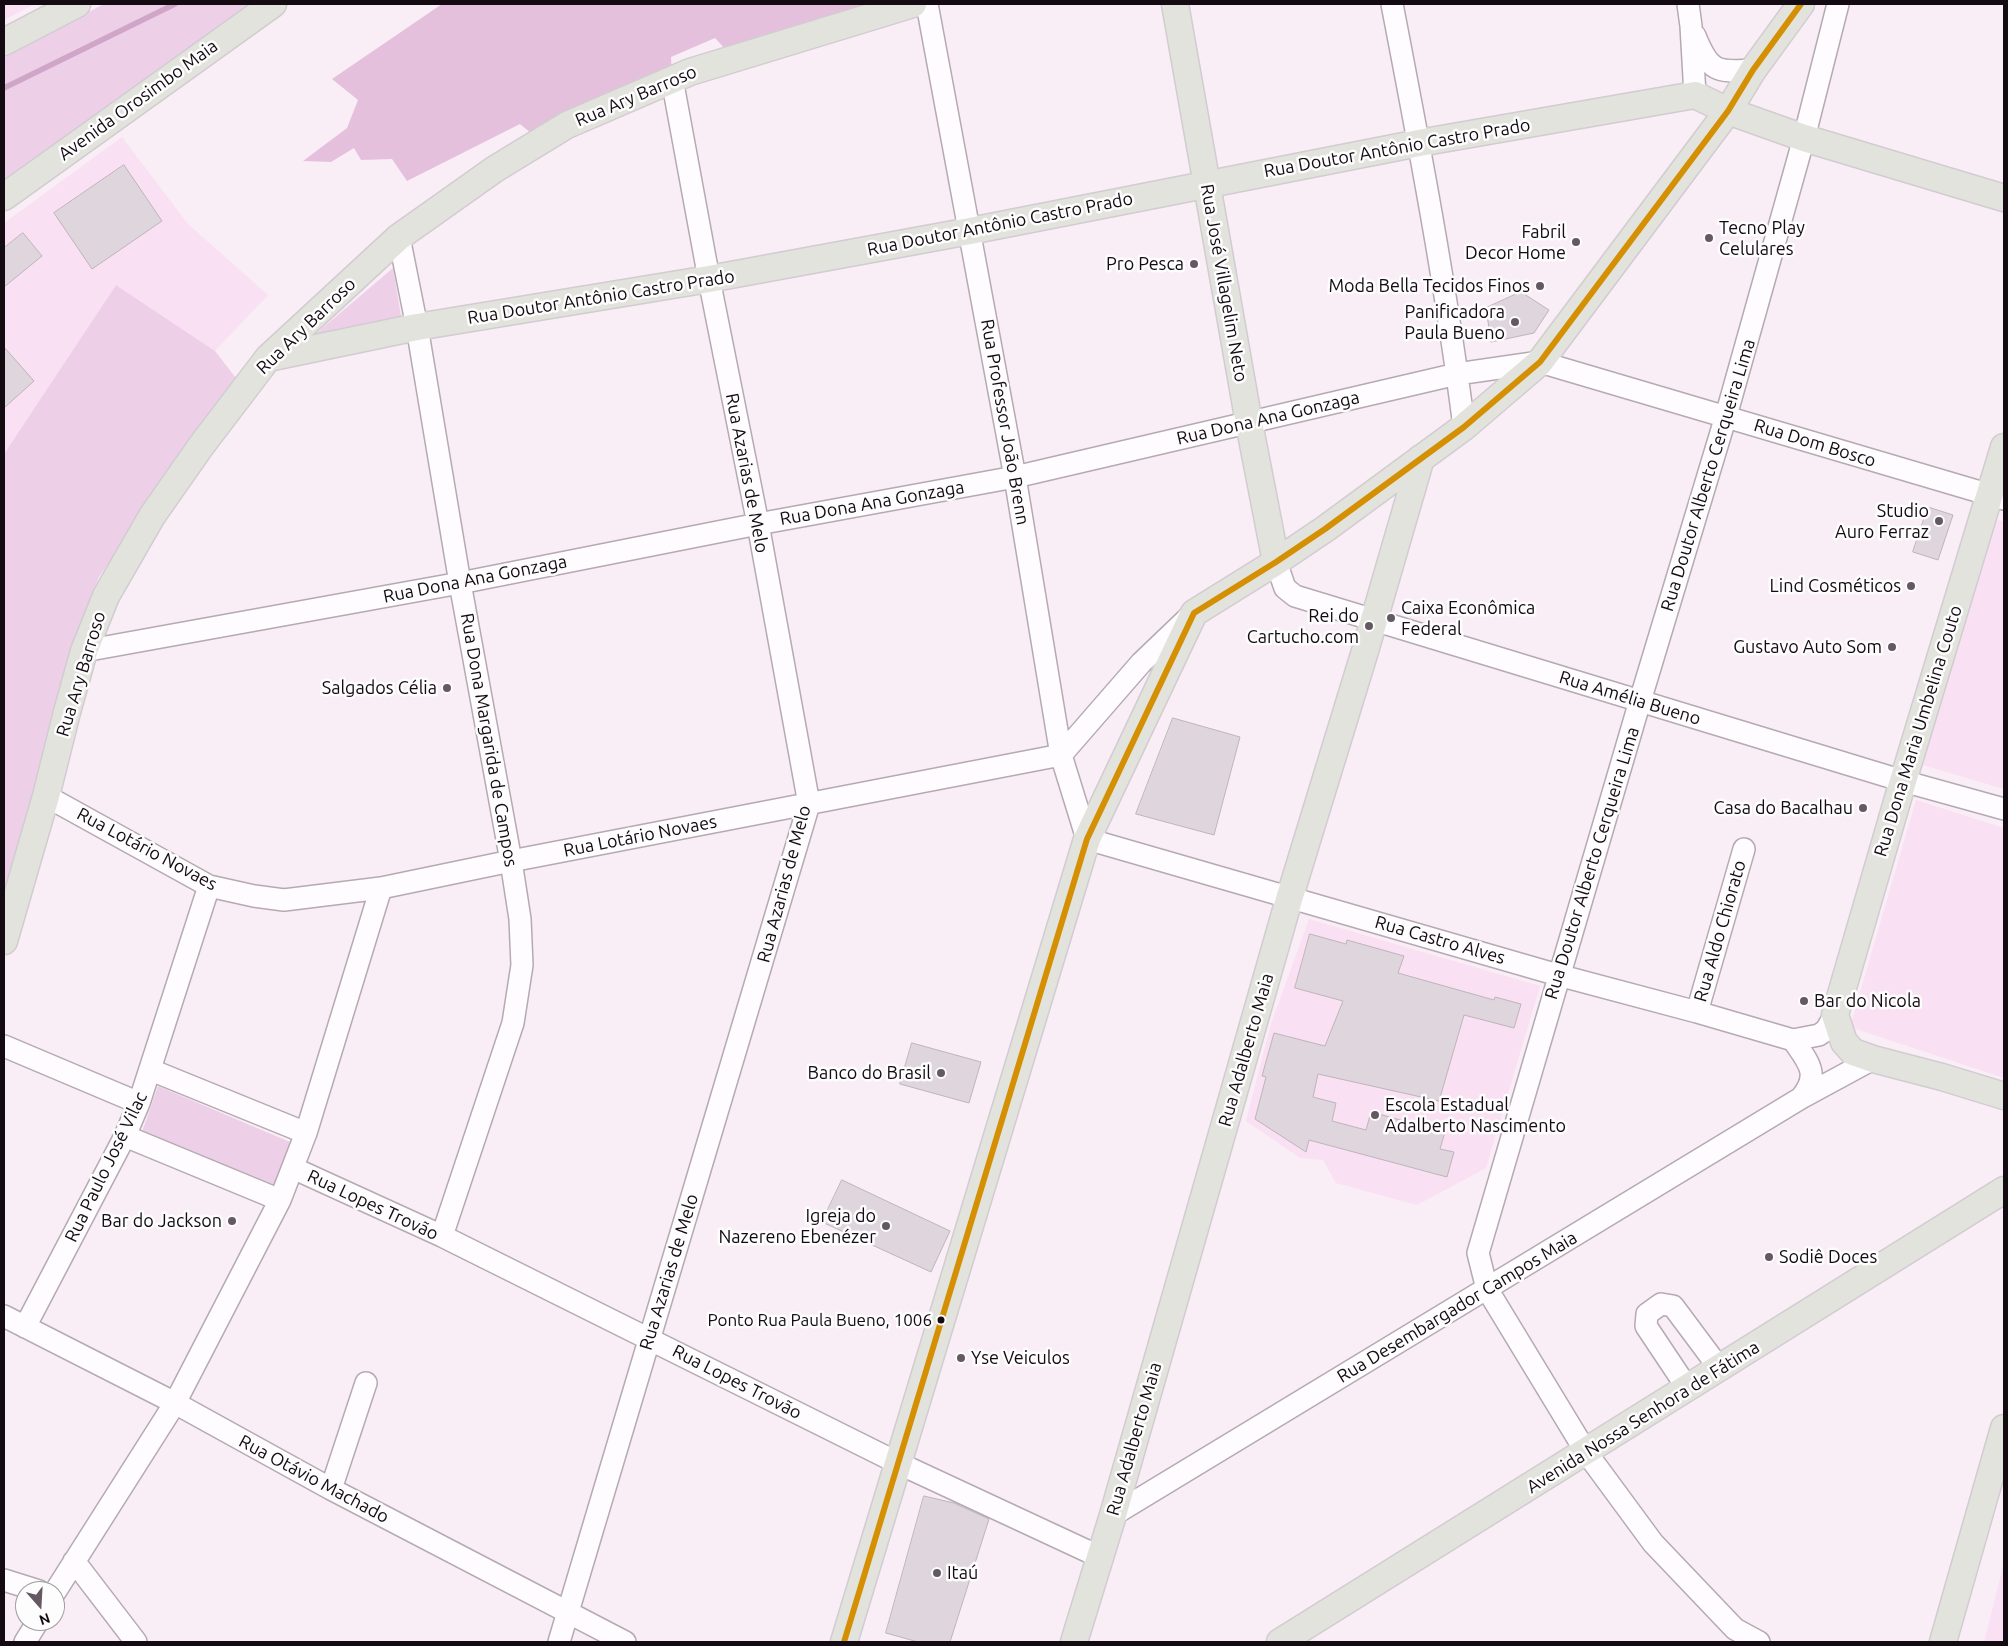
<!DOCTYPE html>
<meta charset="utf-8">
<style>
body{margin:0}
#map{position:relative;width:2008px;height:1646px;overflow:hidden;background:#f9edf6;font-family:Ubuntu,sans-serif}
canvas{display:block}
.frame{position:absolute;inset:0;border:5px solid #130a12;pointer-events:none}
.north{position:absolute;left:15px;top:1581px;width:50px;height:50px;box-sizing:border-box;background:#fdfdfd;border:1px solid #9f9c9f;border-radius:50%;rotate:161deg;font-size:14px;font-weight:700;line-height:20px;text-align:center;color:#130a12}
.north::after{content:'';display:block;margin:auto;width:18px;height:22px;background:#645962;clip-path:polygon(50% 0,100% 100%,50% 72%,0 100%)}
</style>
<div id="map">
<canvas width="2008" height="1646"></canvas>
<div class="frame"></div>
<div class="north">N</div>
</div>
<script>
const ctx = document.querySelector('canvas').getContext('2d');
ctx.lineJoin = 'round';
function paint(path, color) { ctx.fillStyle = color; ctx.fill(path, 'evenodd'); }
function stroke(path, color, width, dash) { ctx.strokeStyle = color; ctx.lineWidth = width; ctx.lineCap = dash ? 'butt' : 'round'; ctx.setLineDash(dash || []); ctx.stroke(path); }
function drawText(font, color, halo, rows, align = 'center') {
  ctx.font = font + ' Ubuntu,sans-serif'; ctx.lineWidth = 5; ctx.setLineDash([]); ctx.textBaseline = 'middle'; ctx.strokeStyle = halo; ctx.fillStyle = color; for (const [text, x, y, turn = 0] of rows) {
    ctx.save(); ctx.translate(x, y); ctx.rotate((+turn || 0) * Math.PI / 180); ctx.textAlign = isNaN(turn) ? turn : align; if (halo) ctx.strokeText(text, 0, 0); ctx.fillText(text, 0, 0); ctx.restore();
  }
}
const built = new Path2D(`
 M4,4H35L4,20Z
 M122,137L188,224L268,295L215,351L116,285L4,454V223Z
 M1997,520L2004,522V789L1919,764Z
 M1916,800L2004,828V1078L1850,1027Z
 M1309,919L1540,986L1486,1168L1417,1205L1336,1183L1323,1160L1300,1158L1246,1121L1271,1024Z
 M2004,1563V1642H1984Z`);
const green = new Path2D(`
 M104,4H252L165,64L4,186V56Z
 M393,268L402,322L312,337Z
 M116,285L215,351L236,378L99,577L73,641L4,899V454Z
 M158,1086L290,1142L275,1185L142,1132Z`);
const forest = new Path2D(`
 M442,4H913L728,52L715,38L671,57L672,79L532,134L520,124L407,181L392,159L361,160L354,148L331,162L303,161L347,128L358,100L332,79Z`);
const stream = new Path2D(`
 M4,88L175,4`);
const building = new Path2D(`
 M124,165L162,221L92,269L54,213Z
 M23,233L42,256L4,287V248Z
 M1521,292L1549,310L1534,333L1491,342L1486,308Z
 M4,347L34,381L4,408Z
 M1928,507L1953,515L1938,560L1913,552Z
 M1173,718L1240,737L1214,835L1136,814Z
 M1310,934L1346,944L1347,940L1404,956L1398,973L1494,1000L1495,997L1521,1004L1514,1028L1464,1015L1439,1101L1318,1074L1313,1097L1336,1103L1332,1121L1366,1130L1371,1112L1445,1132L1440,1149L1454,1152L1447,1177L1309,1140L1306,1152L1255,1119L1266,1077L1262,1076L1274,1033L1325,1046L1343,1001L1295,988Z
 M912,1043L981,1062L969,1103L900,1084Z
 M842,1180L950,1231L931,1272L822,1222Z
 M924,1496L954,1503L989,1519L950,1642H918L886,1633Z`);
const minor = new Path2D(`
 M927,4L1015,477L1061,755L1087,839L1558,975L1697,1012L1793,1040L1819,1035L1826,1030L1835,1015
 M1392,4C1419,144 1446,285 1464,427
 M1688,4L1691,26L1695,95
 M1695,36C1709,71 1716,73 1753,70
 M399,237L417,327L460,583L511,861L520,919L522,965L513,1023L442,1236
 M1276,562L1285,588L1295,596L1903,781L2004,809
 M84,651L460,583L758,524L1015,477L1457,374L1540,362L2004,499
 M46,796L209,886L254,896L284,900L381,888L511,861L1061,755L1141,663L1188,618
 M1697,1012L1744,849
 M1793,1040C1808,1062 1821,1074 1801,1098
 M4,1046L139,1103
 M151,1070L306,1133
 M125,1136L280,1200
 M293,1168L442,1236L898,1463L1100,1557
 M4,1316L175,1403L331,1489L625,1642
 M25,1327L125,1136L139,1103L209,886
 M1688,1389L1646,1326L1647,1314L1661,1304L1673,1306L1720,1369
 M331,1489L366,1383
 M1113,1515L1801,1098L1873,1059
 M74,1561L136,1642
 M4,1580L39,1591
 M55,1592L175,1403L280,1200L306,1133L381,888
 M25,1642L38,1621
 M559,1642L809,804L758,524L709,279L672,79
 M1759,1642L1735,1629L1653,1543L1586,1452L1487,1289L1478,1253L1640,701L1726,416L1804,138L1838,4`);
const major = new Path2D(`
 M1175,4L1249,423L1276,562
 M4,42L77,4
 M4,197L273,4
 M268,358L417,327L709,279L970,231L1419,143L1695,95L1728,111L1804,138L2004,198
 M2004,447L1903,781L1835,1015L1844,1042L1853,1052L1873,1059L1942,1077L2004,1096
 M4,941L46,796L67,712L84,651L106,596L152,516L201,446L268,358L399,237L495,169L567,125L690,72L913,4
 M844,1642L1087,839L1194,613L1276,562L1325,529L1464,427L1540,362L1728,111L1753,70L1801,4
 M1074,1642L1113,1515L1290,896L1365,651L1421,458
 M1280,1642L2004,1190
 M1943,1642L2004,1428`);
const bus1 = new Path2D(`
 M844,1642L1087,839L1194,613L1276,562L1325,529L1464,427L1540,362L1728,111L1753,70L1801,4`);
const markers = [
 [1709,238,5,"#645962"],
 [1576,242,5,"#645962"],
 [1194,264,5,"#645962"],
 [1540,286,5,"#645962"],
 [1515,322,5,"#645962"],
 [1939,521,5,"#645962"],
 [1911,586,5,"#645962"],
 [1391,618,5,"#645962"],
 [1369,626,5,"#645962"],
 [1892,647,5,"#645962"],
 [447,688,5,"#645962"],
 [1863,808,5,"#645962"],
 [1804,1001,5,"#645962"],
 [941,1073,5,"#645962"],
 [1375,1115,5,"#645962"],
 [232,1221,5,"#645962"],
 [886,1226,5,"#645962"],
 [1769,1257,5,"#645962"],
 [941,1320,4.5,"#130a12"],
 [961,1358,5,"#645962"],
 [937,1573,5,"#645962"]
];
const busNames = [
 ["Ponto Rua Paula Bueno, 1006",932,1320]
];
const streetNames = [
 ["Rua Ary Barroso",636,96,-23],
 ["Avenida Orosimbo Maia",138,100,-36],
 ["Rua Doutor Antônio Castro Prado",1397,148,-10],
 ["Rua Doutor Antônio Castro Prado",1000,224,-11],
 ["Rua José Villagelim Neto",1224,283,80],
 ["Rua Doutor Antônio Castro Prado",601,297,-9],
 ["Rua Ary Barroso",306,326,-44],
 ["Rua Dona Ana Gonzaga",1268,418,-13],
 ["Rua Professor João Brenn",1005,422,80],
 ["Rua Dom Bosco",1815,443,17],
 ["Rua Azarias de Melo",747,473,79],
 ["Rua Doutor Alberto Cerqueira Lima",1708,475,-73],
 ["Rua Dona Ana Gonzaga",872,503,-10],
 ["Rua Dona Ana Gonzaga",475,579,-11],
 ["Rua Ary Barroso",81,674,-73],
 ["Rua Amélia Bueno",1630,698,17],
 ["Rua Dona Maria Umbelina Couto",1918,731,-73],
 ["Rua Dona Margarida de Campos",489,740,80],
 ["Rua Lotário Novaes",640,836,-11],
 ["Rua Lotário Novaes",147,849,28],
 ["Rua Doutor Alberto Cerqueira Lima",1592,863,-73],
 ["Rua Azarias de Melo",784,884,-75],
 ["Rua Aldo Chiorato",1720,931,-74],
 ["Rua Castro Alves",1440,940,16],
 ["Rua Adalberto Maia",1246,1050,-74],
 ["Rua Paulo José Vilac",106,1167,-64],
 ["Rua Lopes Trovão",373,1205,25],
 ["Rua Azarias de Melo",669,1272,-73],
 ["Rua Desembargador Campos Maia",1457,1307,-31],
 ["Rua Lopes Trovão",737,1382,27],
 ["Avenida Nossa Senhora de Fátima",1643,1417,-32],
 ["Rua Adalberto Maia",1134,1439,-74],
 ["Rua Otávio Machado",314,1479,28]
];
const poiNames = [
 ["Tecno Play",1719,228,"left"],
 ["Celulares",1719,249,"left"],
 ["Fabril",1566,232],
 ["Decor Home",1566,253],
 ["Pro Pesca",1184,264],
 ["Moda Bella Tecidos Finos",1530,286],
 ["Panificadora",1505,312],
 ["Paula Bueno",1505,333],
 ["Studio",1929,511],
 ["Auro Ferraz",1929,532],
 ["Lind Cosméticos",1901,586],
 ["Caixa Econômica",1401,608,"left"],
 ["Federal",1401,629,"left"],
 ["Rei do",1359,616],
 ["Cartucho.com",1359,637],
 ["Gustavo Auto Som",1882,647],
 ["Salgados Célia",437,688],
 ["Casa do Bacalhau",1853,808],
 ["Bar do Nicola",1814,1001,"left"],
 ["Banco do Brasil",931,1073],
 ["Escola Estadual",1385,1105,"left"],
 ["Adalberto Nascimento",1385,1126,"left"],
 ["Igreja do",876,1216],
 ["Nazereno Ebenézer",876,1237],
 ["Bar do Jackson",222,1221],
 ["Sodiê Doces",1779,1257,"left"],
 ["Yse Veiculos",971,1358,"left"],
 ["Itaú",947,1573,"left"]
];
paint(built, '#f9e0f3');
paint(green, '#edd0e7');
paint(forest, '#e5c0dd');
stroke(stream, '#d0a6c8', 5.5);
paint(building, '#dfd5dd');
stroke(building, '#beb4bc', 1);
stroke(minor, '#b5aab2', 24);
stroke(major, '#d2ccd1', 29);
stroke(minor, '#fefcfe', 21);
stroke(major, '#e1e3dc', 26);
stroke(bus1, '#d58f03', 6);
for (const [x, y, r, color] of markers) { const dot = new Path2D(); dot.arc(x, y, r, 0, 2 * Math.PI); ctx.fillStyle = color; ctx.fill(dot); stroke(dot, '#fdfdfd', 2); }
drawText('17px', '#130a12', '#fdfdfd', busNames, 'right');
drawText('18px', '#130a12', '#fdfdfd', streetNames);
drawText('18px', '#130a12', '#fdfdfd', poiNames, 'right');
</script>
